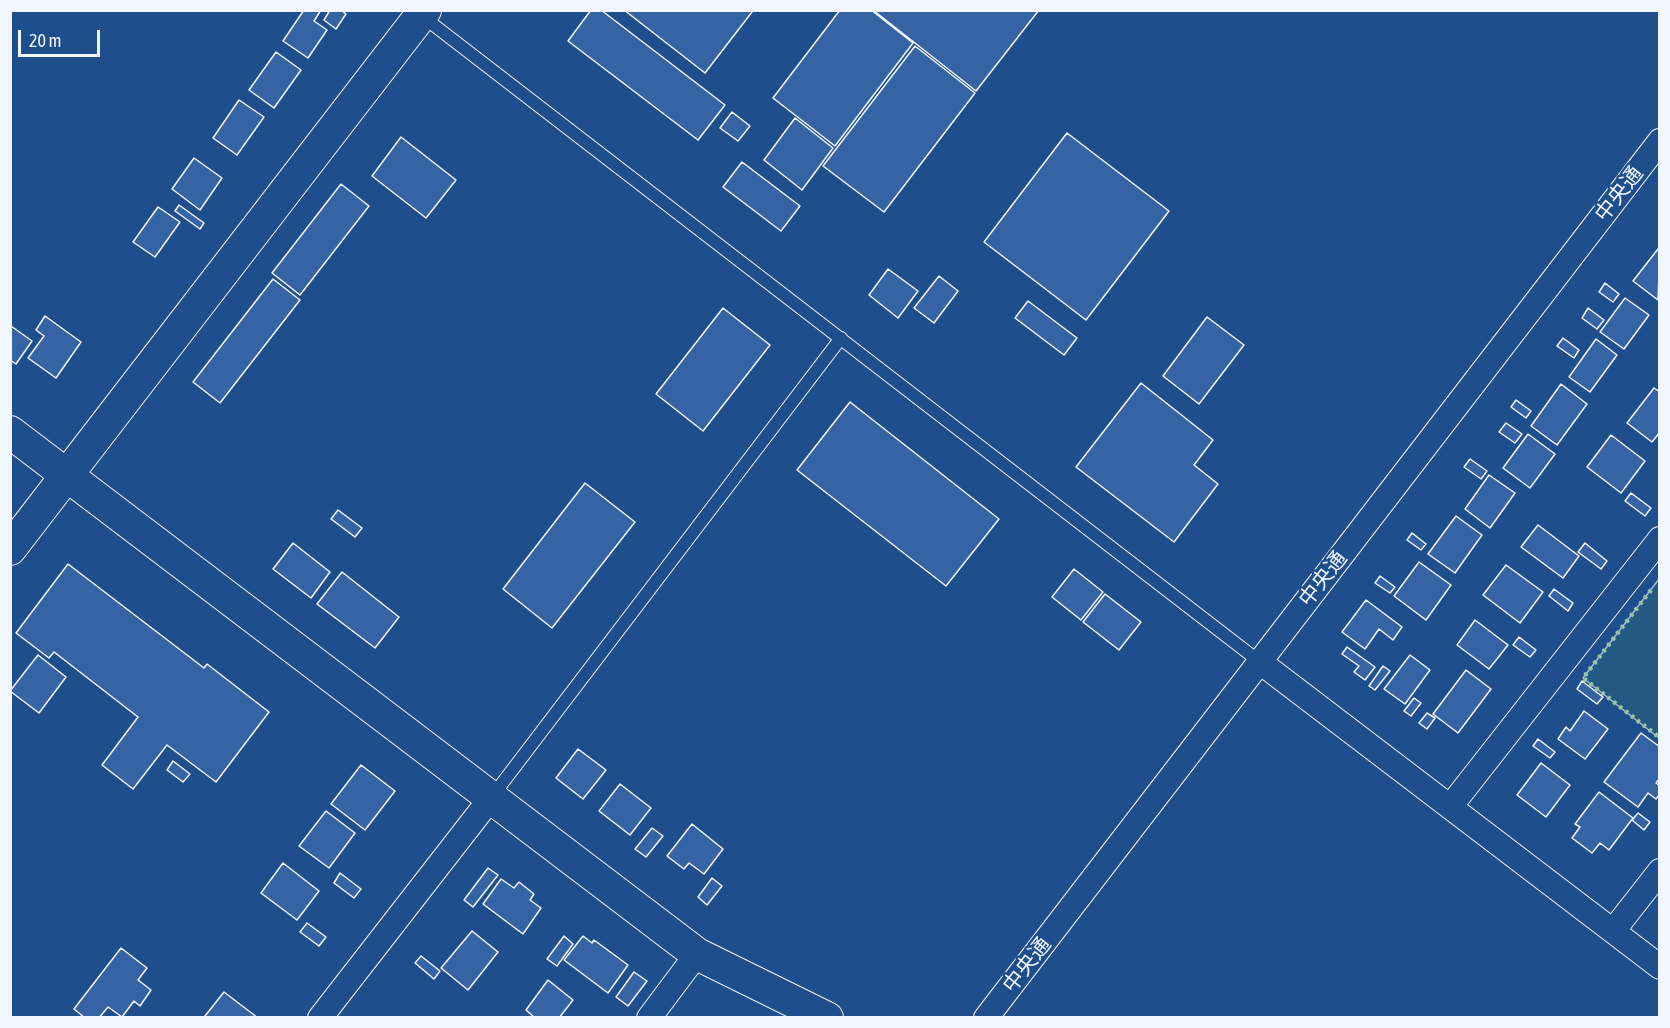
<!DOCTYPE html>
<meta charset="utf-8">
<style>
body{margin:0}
#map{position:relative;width:1670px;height:1028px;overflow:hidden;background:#1f4e8c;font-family:"Asap Condensed",sans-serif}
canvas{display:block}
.frame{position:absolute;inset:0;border:12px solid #f2f6ff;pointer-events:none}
.scale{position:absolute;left:18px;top:30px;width:82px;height:27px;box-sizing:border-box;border:3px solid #f2f6ff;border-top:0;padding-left:8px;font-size:18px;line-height:21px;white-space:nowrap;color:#f2f6ff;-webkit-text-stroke:4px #1f4e8c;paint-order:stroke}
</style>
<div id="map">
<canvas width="1670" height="1028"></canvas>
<div class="frame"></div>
<div class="scale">20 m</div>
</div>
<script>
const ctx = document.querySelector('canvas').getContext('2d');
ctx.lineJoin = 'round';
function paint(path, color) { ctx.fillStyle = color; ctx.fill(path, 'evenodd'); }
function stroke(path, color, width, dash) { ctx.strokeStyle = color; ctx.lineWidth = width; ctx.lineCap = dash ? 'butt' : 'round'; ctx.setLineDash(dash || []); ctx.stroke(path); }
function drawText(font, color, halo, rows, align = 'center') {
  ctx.font = font + ' "Asap Condensed","Noto Sans JP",sans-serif'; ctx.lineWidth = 4.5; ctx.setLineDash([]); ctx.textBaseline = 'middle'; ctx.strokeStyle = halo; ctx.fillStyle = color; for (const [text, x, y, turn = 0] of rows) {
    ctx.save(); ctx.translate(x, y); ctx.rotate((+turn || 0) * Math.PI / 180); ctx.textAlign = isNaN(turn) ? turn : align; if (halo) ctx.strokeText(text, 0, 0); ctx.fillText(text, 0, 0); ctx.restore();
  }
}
const green = new Path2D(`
 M1659,579L1660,580L1659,738L1583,678Z`);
const building = new Path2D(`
 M304,10H321L314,21L327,30L308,58L283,41Z
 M330,10H341L346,14L336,29L324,20Z
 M591,10H601L725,105L698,140L568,41Z
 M624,10H750L752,12L705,73Z
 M840,10H871L913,43L835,146L773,98Z
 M873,10H1039L976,91Z
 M915,46L975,93L884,212L823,166Z
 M276,52L301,70L274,108L249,90Z
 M239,100L264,117L237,155L213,138Z
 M732,112L750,126L738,141L720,128Z
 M795,118L833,148L802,190L764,160Z
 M1067,133L1169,211L1086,320L984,242Z
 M401,137L456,180L426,218L372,176Z
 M194,158L222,178L200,210L172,189Z
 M742,162L800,206L781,231L723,187Z
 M341,184L369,206L300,295L272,273Z
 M179,205L204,223L200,229L175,211Z
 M158,207L180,222L155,257L133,242Z
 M1658,249L1660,250L1658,300L1633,281Z
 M888,269L918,291L898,318L869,295Z
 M939,276L958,291L934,323L914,308Z
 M273,279L300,300L220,403L193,382Z
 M1605,283L1619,294L1613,302L1599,292Z
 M1625,298L1649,315L1624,349L1600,332Z
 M1028,301L1077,338L1064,355L1015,318Z
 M723,308L770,345L703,431L656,394Z
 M1588,308L1604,320L1597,329L1582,318Z
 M45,316L81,342L56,378L28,358L44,336L36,330Z
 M1207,317L1244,345L1199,404L1163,376Z
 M11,326L32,341L16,364L10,360Z
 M1563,338L1579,350L1574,358L1557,346Z
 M1596,339L1617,355L1590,392L1569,377Z
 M1141,383L1213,440L1194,465L1218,484L1174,542L1076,467Z
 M1561,384L1587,404L1557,445L1531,426Z
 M1654,388L1660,392V432L1652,442L1627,423Z
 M1516,400L1531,411L1526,418L1511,407Z
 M850,402L999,519L946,586L797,470Z
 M1506,423L1522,434L1515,443L1499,432Z
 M1528,434L1555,454L1530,488L1503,468Z
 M1611,435L1645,461L1621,493L1587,467Z
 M1470,459L1487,471L1481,479L1464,467Z
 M1489,475L1515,493L1490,528L1465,509Z
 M585,483L635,522L552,628L503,589Z
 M1631,493L1651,508L1645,516L1625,501Z
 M338,510L362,528L355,537L331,519Z
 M1456,516L1482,535L1455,573L1428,554Z
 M1538,525L1579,556L1563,578L1521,547Z
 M1412,533L1426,544L1421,550L1407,540Z
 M293,543L330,572L311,598L273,569Z
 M1585,543L1607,561L1601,569L1578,552Z
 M1419,562L1451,585L1426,620L1394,596Z
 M68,564L204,668L207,664L269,712L216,782L167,745L133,789L102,765L138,717L54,652L49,658L16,633Z
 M1506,565L1543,592L1520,623L1483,595Z
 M1074,569L1103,592L1081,620L1052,597Z
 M342,572L399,617L375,648L317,604Z
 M1380,576L1395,587L1390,593L1375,583Z
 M1554,589L1573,603L1568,611L1549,596Z
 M1105,594L1141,622L1119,650L1083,622Z
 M1366,600L1402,627L1393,640L1379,629L1365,649L1342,632Z
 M1475,620L1508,645L1489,669L1457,645Z
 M1519,637L1536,650L1530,657L1513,645Z
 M1347,647L1375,667L1365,680L1354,672L1359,666L1342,654Z
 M38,655L66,677L39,713L10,691Z
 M1410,655L1430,670L1405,704L1384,689Z
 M1383,666L1390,671L1375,690L1369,686Z
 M1466,670L1491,689L1458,733L1433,714Z
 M1582,681L1603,697L1597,704L1577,689Z
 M1414,698L1421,703L1411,716L1404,711Z
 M1584,711L1608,729L1585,759L1558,739L1566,727L1570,731Z
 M1427,713L1435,718L1427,729L1419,723Z
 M1641,733L1660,747V778L1656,783L1660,786V794L1656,799L1648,793L1638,807L1604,782Z
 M1538,739L1555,752L1550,758L1533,746Z
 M578,749L606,770L583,799L556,778Z
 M173,761L190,774L183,782L167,770Z
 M1541,763L1570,785L1546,817L1517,795Z
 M361,765L395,791L365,830L331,804Z
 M620,784L651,808L630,835L599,811Z
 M1599,792L1633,818L1609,850L1600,843L1592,853L1572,838L1580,827L1575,824Z
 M326,811L355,833L329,868L299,846Z
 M1638,813L1650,822L1644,830L1632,820Z
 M692,824L723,849L704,874L689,863L684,869L667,856Z
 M652,828L663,836L646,857L635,849Z
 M283,863L319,891L297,920L261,893Z
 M488,868L498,875L473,907L464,900Z
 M340,873L361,889L354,898L334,883Z
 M712,878L722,886L707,905L698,897Z
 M501,879L514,888L519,882L534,894L530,900L541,908L523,934L483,904Z
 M307,923L326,937L319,946L300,932Z
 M472,931L498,952L468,990L441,968Z
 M564,936L573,944L557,966L547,959Z
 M583,936L592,943L594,940L628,965L608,993L564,960Z
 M121,948L147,968L138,980L151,990L140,1006L134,1001L122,1017L108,1007L99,1018H85L74,1009Z
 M421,956L440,971L434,979L415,963Z
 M634,972L647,981L628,1006L616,997Z
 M548,980L573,1000L559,1018H535L526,1010Z
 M224,992L258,1018H208L205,1016Z`);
const service = new Path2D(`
 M422,16L1260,662
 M491,798L841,338`);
const minor = new Path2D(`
 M1260,662L1660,967
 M1450,807L1660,539
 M1613,931L1660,871
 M320,1018L491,798
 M649,1018L697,954
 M986,1018L1660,141`);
const tertiary = new Path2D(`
 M10,432L697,954L827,1018
 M10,549L425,10`);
const hedge = new Path2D(`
 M1651,590L1583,678L1660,738`);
const streetNames = [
 ["中央通",1619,194,-52],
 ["中央通",1323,579,-52],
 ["中央通",1027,965,-52]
];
paint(green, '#245a82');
stroke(green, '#a8bbd7', 1.5);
paint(building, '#3563a3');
stroke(building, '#f2f6ff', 1.5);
stroke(service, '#f2f6ff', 14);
stroke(minor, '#f2f6ff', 26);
stroke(tertiary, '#f2f6ff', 34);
stroke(service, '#1f4e8c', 12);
stroke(minor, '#1f4e8c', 24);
stroke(tertiary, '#1f4e8c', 32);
stroke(hedge, '#97c8a6', 4.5, [3, 4.5]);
drawText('21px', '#f2f6ff', '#1f4e8c', streetNames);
</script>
